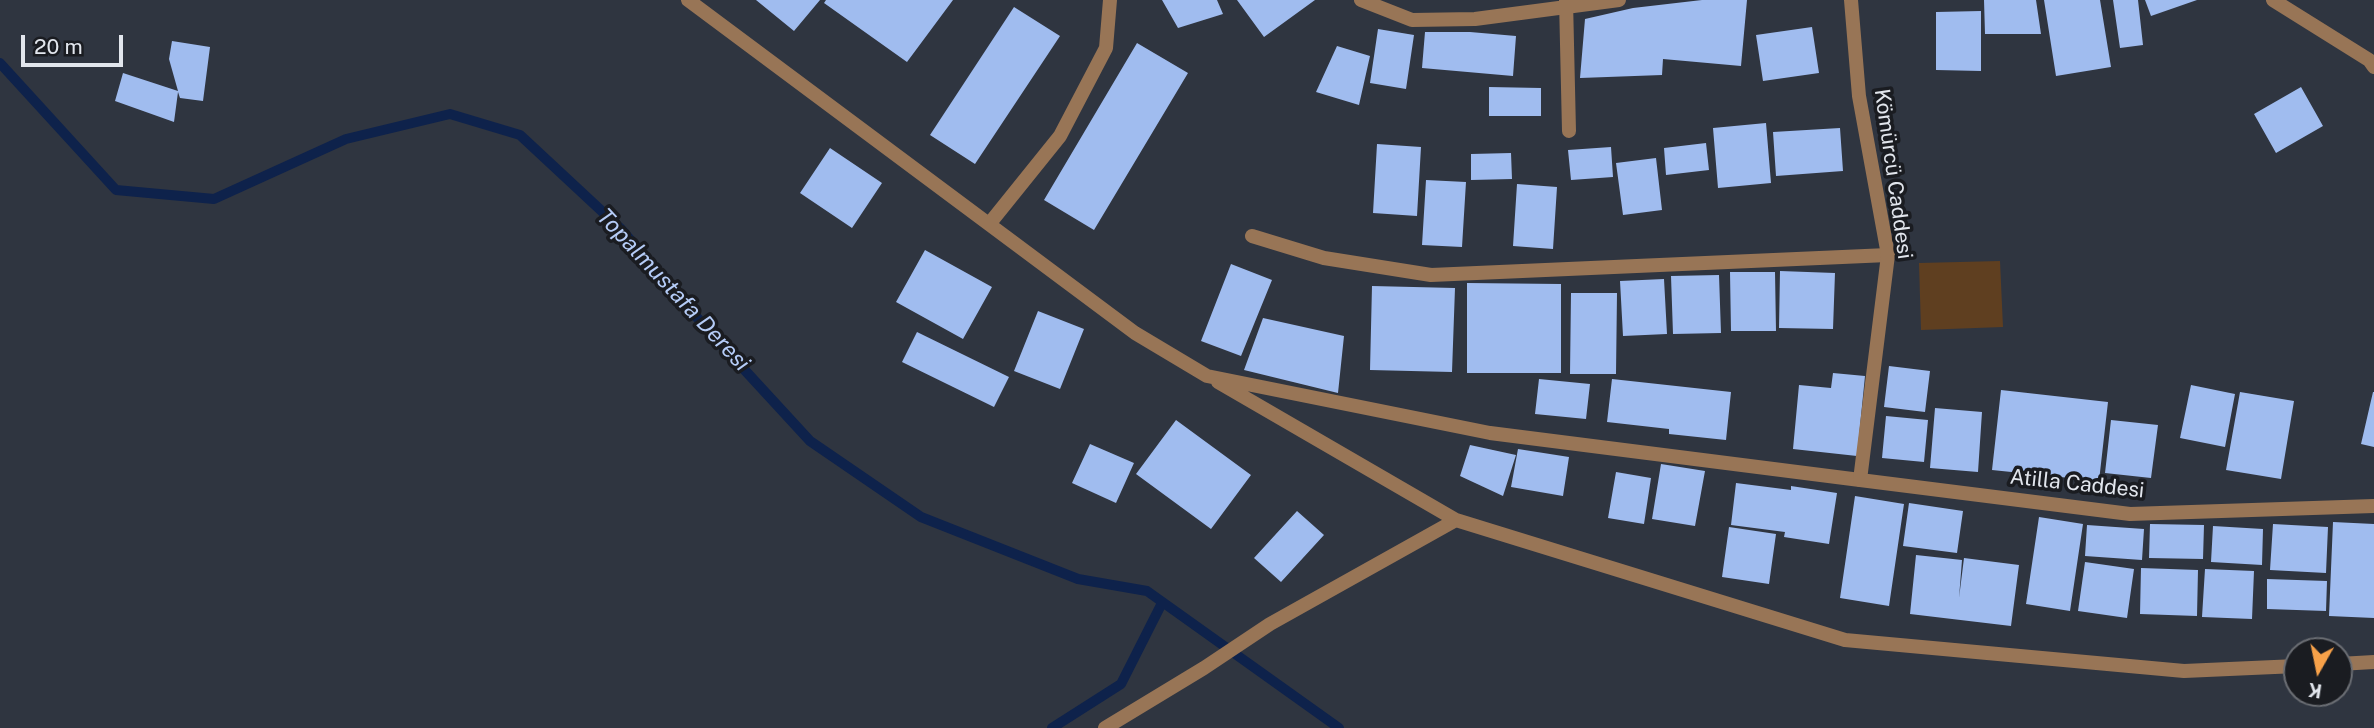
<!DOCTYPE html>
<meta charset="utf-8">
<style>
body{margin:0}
#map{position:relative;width:2374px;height:728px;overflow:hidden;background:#2f3540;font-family:"Public Sans",sans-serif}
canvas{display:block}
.north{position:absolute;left:2283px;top:637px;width:70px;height:70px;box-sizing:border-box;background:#1a1c21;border:2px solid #6a6d73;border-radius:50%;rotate:189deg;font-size:19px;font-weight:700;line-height:28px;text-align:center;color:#e2e6ed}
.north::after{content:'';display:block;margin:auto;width:24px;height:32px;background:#f7a149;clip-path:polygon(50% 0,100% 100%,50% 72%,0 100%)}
.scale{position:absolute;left:21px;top:35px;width:102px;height:32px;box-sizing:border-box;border:4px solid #e2e6ed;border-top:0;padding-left:9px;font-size:21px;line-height:24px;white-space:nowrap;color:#e2e6ed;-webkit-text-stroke:5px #1a1c21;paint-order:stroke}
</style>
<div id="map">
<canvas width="2374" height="728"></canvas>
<div class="north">K</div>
<div class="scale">20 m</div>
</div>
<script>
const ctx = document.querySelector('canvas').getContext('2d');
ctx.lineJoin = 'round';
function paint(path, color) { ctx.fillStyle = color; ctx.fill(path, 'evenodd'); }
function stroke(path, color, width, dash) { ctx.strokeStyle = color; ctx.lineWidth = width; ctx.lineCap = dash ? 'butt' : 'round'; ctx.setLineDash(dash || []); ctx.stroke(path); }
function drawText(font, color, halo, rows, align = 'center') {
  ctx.font = font + ' "Public Sans",sans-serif'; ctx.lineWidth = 7; ctx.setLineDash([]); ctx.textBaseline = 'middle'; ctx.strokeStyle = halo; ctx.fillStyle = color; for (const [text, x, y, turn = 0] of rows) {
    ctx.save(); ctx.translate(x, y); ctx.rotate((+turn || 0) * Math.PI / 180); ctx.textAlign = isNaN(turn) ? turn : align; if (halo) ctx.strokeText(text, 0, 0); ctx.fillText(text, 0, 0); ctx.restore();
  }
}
const green = new Path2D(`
 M2000,261L2003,327L1921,330L1919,263Z`);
const stream = new Path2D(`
 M0,63L116,190L214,199L346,139L450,114L520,135L621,229L706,328L810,441L921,517L1078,579L1147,591L1339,728
 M1052,728L1121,684L1162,603`);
const building = new Path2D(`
 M756,0H820L794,31Z
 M826,0H953L907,62L824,3Z
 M1162,0H1217L1223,14L1178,28Z
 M1237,0H1315L1264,37Z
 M1702,0H1747L1741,66L1663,59L1662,75L1580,78L1585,19L1633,8Z
 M1984,0H2036L2041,34H1985Z
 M2044,0H2100L2111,67L2056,76Z
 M2113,0H2138L2143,45L2120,48Z
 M2145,0H2197L2151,16Z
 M1014,7L1060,36L975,164L930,135Z
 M1981,11V71L1936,70V12Z
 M1812,27L1819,73L1763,81L1756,35Z
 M1378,29L1414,35L1406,89L1370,83Z
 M1425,32H1470L1516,36L1513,76L1422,68Z
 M172,41L210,47L203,101L180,98L178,92L174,122L115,101L123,73L178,91L169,59Z
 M1137,43L1188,73L1094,230L1044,200Z
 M1337,46L1370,56L1359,105L1316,92Z
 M1489,87L1541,88V116H1489Z
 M2301,87L2323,126L2276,153L2254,114Z
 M1766,123L1771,183L1718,188L1713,128Z
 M1840,128L1843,171L1776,176L1773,132Z
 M1706,143L1709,170L1666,175L1664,148Z
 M1377,144L1421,147L1417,216L1373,213Z
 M1611,147L1613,177L1571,180L1568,150Z
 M830,148L882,183L852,228L800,193Z
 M1511,153L1512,179L1471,180V154Z
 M1656,158L1662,210L1623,215L1616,163Z
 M1426,180L1466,182L1462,247L1422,245Z
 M1517,184L1557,187L1553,249L1513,246Z
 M925,250L992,287L963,339L896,302Z
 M1231,264L1272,280L1241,356L1201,341Z
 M1780,271L1835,273L1833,329L1779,328Z
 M1730,272H1775L1776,331H1731Z
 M1719,275L1721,333L1673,334L1671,276Z
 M1664,279L1667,334L1623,336L1620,281Z
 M1467,283L1561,284V373H1467Z
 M1372,286L1455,288L1452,372L1370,370Z
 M1571,293H1617L1616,374H1570Z
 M1038,311L1084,329L1060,389L1014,371Z
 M1263,318L1344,336L1338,393L1244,370Z
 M917,332L1009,377L994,407L902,362Z
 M1889,366L1930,371L1925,412L1884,407Z
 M1833,373L1865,376L1857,456L1793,449L1799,385L1831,388Z
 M1539,379L1590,384L1586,419L1535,414Z
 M1612,379L1731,392L1726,440L1669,434V429L1607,422Z
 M2191,385L2235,394L2225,447L2180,438Z
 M2001,390L2108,402L2099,481L1992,470Z
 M2240,392L2294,401L2281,479L2226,470Z
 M2373,392H2374V447L2361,444Z
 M1935,408L1982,412L1978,472L1930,468Z
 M1886,416L1928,420L1924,462L1882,458Z
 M1176,420L1251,475L1211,529L1136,474Z
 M2111,420L2158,425L2151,478L2105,473Z
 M1090,444L1134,463L1116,503L1072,483Z
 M1470,445L1516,455L1503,496L1460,476Z
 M1518,449L1569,457L1563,496L1511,487Z
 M1661,464L1705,471L1695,526L1652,519Z
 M1616,472L1651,478L1644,524L1608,518Z
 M1736,483L1791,490V486L1837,493L1829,544L1784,537L1785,532L1731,525Z
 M1855,496L1904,504L1889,606L1840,598Z
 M1909,503L1963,511L1957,553L1903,546Z
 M1297,511L1324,535L1281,582L1254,558Z
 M2039,517L2083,524L2070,611L2026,604Z
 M2333,522L2374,524V618L2329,616Z
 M2150,524L2204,525L2203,559L2149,558Z
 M2273,524L2328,527L2326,573L2270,570Z
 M2087,525L2144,529L2142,560L2085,556Z
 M2213,526L2263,529L2262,565L2211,562Z
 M1729,527L1776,534L1769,584L1722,577Z
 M1916,555L1962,560L1959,598L1964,558L2019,565L2011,626L1910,614Z
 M2085,562L2134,569L2127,618L2078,611Z
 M2141,568L2198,570L2197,616L2140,614Z
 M2205,569L2254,571L2252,619L2202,617Z
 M2267,579L2327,581L2326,611L2267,609Z`);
const minor = new Path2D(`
 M688,0L1135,333L1207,376L1490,433L1860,480
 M1361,0L1412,20L1475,19L1619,0
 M1566,0L1569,131
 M2273,0L2369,60L2374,67
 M990,223L1060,136L1106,48L1110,0
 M1252,236L1324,258L1431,275L1888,255
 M1218,382L1456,520L1845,640L2184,671L2297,666
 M2339,664L2374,662
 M1105,728L1204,668L1270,624L1456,520`);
const tertiary = new Path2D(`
 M1851,0L1859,96L1888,255L1860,480L2130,514L2374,506`);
const streetNames = [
 ["Kömürcü Caddesi",1893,174,82],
 ["Atilla Caddesi",2077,484,6]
];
const waterNames = [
 ["Topalmustafa Deresi",673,290,47]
];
paint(green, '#5f3f20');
stroke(stream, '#0e224b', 10);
paint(building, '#a0bcef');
stroke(minor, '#987556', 14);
stroke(tertiary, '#987556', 14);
drawText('21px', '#e2e6ed', '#1a1c21', streetNames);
drawText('italic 23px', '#b5ccf7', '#1a1c21', waterNames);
</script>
